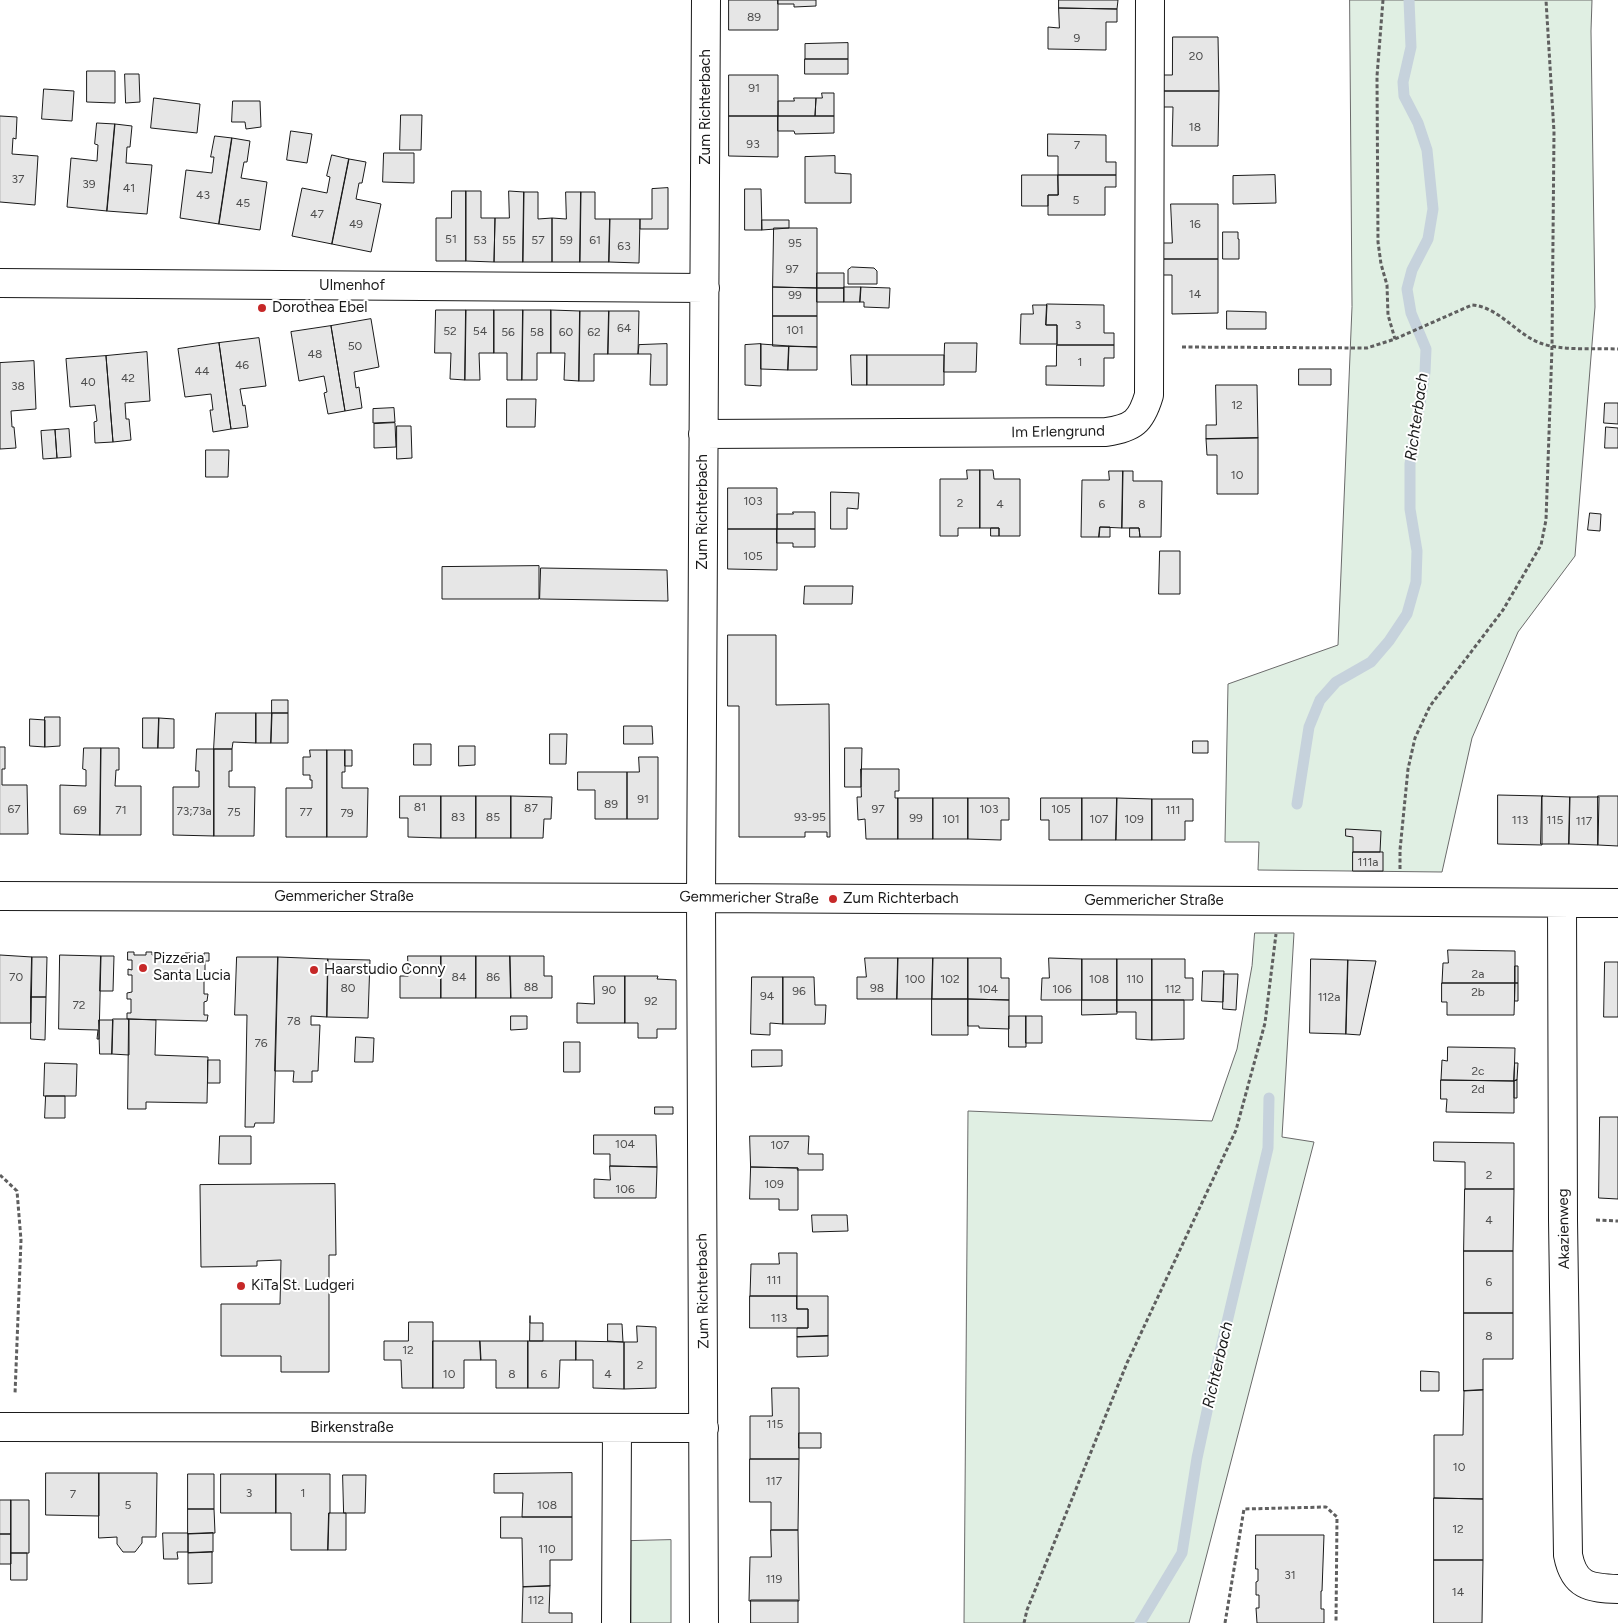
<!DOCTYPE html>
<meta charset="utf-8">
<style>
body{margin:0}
canvas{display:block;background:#fff}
</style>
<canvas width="1618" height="1623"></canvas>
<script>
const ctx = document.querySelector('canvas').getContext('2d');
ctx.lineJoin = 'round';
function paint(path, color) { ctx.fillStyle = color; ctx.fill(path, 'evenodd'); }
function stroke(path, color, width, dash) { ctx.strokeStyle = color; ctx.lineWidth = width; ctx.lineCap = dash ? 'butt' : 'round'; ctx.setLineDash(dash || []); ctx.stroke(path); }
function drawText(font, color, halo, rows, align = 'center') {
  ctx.font = font + ' Figtree,sans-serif'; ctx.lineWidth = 4; ctx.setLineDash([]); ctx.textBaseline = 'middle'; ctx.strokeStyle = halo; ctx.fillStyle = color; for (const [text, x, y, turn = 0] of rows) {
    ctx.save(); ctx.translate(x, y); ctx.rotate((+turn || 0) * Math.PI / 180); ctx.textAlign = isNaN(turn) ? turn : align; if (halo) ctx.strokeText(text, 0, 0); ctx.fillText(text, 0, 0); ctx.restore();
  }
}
const green = new Path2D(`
 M1350,0H1592L1591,31L1595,307L1575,556L1518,632L1472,738L1442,872L1258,870L1259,842H1225L1228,684L1338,645L1352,307Z
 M1255,933H1294L1282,1137L1314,1142L1189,1623H964L968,1111L1212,1121L1237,1049L1252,966Z
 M671,1540V1623H631V1541Z`);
const stream = new Path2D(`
 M1297,804L1309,727L1320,700L1336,682L1371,662L1389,641L1407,614L1416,582L1417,551L1410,509V464L1425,372L1426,349L1411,313L1407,289L1412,270L1428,239L1433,209L1427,150L1418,123L1404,96L1403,82L1411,47L1409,0
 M1140,1623L1182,1553L1197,1458L1216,1369L1268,1148L1269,1098`);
const building = new Path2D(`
 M729,0H778V30H729Z
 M778,0H816V6L794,7V4H778Z
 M1059,0H1118L1117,9L1059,8Z
 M1059,8L1117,9V22H1106V50L1048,49V27L1059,28Z
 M1173,37H1218L1219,91H1163V75H1172Z
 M848,43V59H805V44Z
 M805,59H848V74H805Z
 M87,71H115V103L87,102Z
 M125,74H139L140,102L126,103Z
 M729,75H778V116H729Z
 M44,89L74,91L72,121L42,119Z
 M1163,91H1219L1218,146H1172L1173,107H1163Z
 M822,93H834V116H815L816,98H822Z
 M154,98L200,104L197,133L151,128Z
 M794,98H816L815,116H778V101H794Z
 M233,101H260L261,127L246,129L245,122H232Z
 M401,115H422L421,150H400Z
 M0,116L17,117L16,139L13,138L12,154L38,156L35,205L0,202Z
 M729,116H778V157L729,156Z
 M778,116H834V133L795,134L794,131H778Z
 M97,123L115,124L107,211L67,207L71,158L97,161L98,145L95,144Z
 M115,124L132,126L130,147H127L126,163L152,165L147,214L107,211Z
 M291,131L312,134L307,163L287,160Z
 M1048,134L1106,135V162H1116V175H1058V156H1048Z
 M215,136L232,138L219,224L180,218L186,170L212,173L214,157H211Z
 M232,138L250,141L247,162H244L241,178L267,182L260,230L219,224Z
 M384,153H414V183L383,182Z
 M332,155L349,159L332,244L292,236L302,188L327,193L330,177L327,176Z
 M835,156V173L851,174V203H805V157Z
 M349,159L366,162L362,183H359L356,199L381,204L371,252L332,244Z
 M1022,175H1058V195H1048V206H1022Z
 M1058,175H1116V187H1105V215H1048V195H1058Z
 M1275,175L1276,203L1233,204V176Z
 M668,188V229H640V219H652V189Z
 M745,189H761L762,230H745Z
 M452,191H466V261H436V218H451Z
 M466,191H481V218H495L494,262L466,261Z
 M509,191L524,192L523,262H494L495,218H509Z
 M524,192H538V219L552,218V262H523Z
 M566,192H581L580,262H552V218L566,219Z
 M581,192H595V219H610L609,262H580Z
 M1171,204H1218V259H1162V243H1172Z
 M610,219H640L639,263L609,262Z
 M762,220H789V228L762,230Z
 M774,228H817V288L773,287Z
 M1223,232H1238V239H1239V259H1223Z
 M1162,259H1218V313L1172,314V275H1162Z
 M852,267L874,268L877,271V284H848V270Z
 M817,273H844V288H817Z
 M773,287L817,288V316H773Z
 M844,287H861L860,302H844Z
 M861,287L890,288L889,308L864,307V302H860Z
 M817,288H844V302H817Z
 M1047,304L1104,305V333H1114V345H1057V325H1046Z
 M1033,305H1047L1046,325H1057V344H1020L1021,314H1033Z
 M436,310H466L465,380L450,379L451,353H435Z
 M466,310H494V353H479L480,380H465Z
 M494,310H523L522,380H507V353H494Z
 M523,310H551V353H537V380H522Z
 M551,310L580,311L579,381L564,380L565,353H551Z
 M580,311H609L608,354H594V381H579Z
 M609,311H639L638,354H608Z
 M1227,311L1266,312V329H1227Z
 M773,316H817V347L773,346Z
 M371,319L379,367L354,372L356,388L359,387L362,408L345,411L331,326Z
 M331,326L345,411L328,414L324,393L327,392L324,376L299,381L291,332Z
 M259,338L266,386L240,389L243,406L245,405L248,427L231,429L219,343Z
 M219,343L231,429L213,432L210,410H213L211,394L185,397L178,349Z
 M945,343H977L976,372H944Z
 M667,344V385H650L651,354H638L639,345Z
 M761,344L789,346L788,370L761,369Z
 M761,344V386L745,385V345Z
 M1057,345H1114V358H1104V386L1046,385V366H1056Z
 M789,346L817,347V370H788Z
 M147,352L150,401L125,403L126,419H129L131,440L113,442L106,356Z
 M851,355H867V385H852Z
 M867,355H944V385H867Z
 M106,356L113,442L95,443L94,422L97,421L95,405L70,407L66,359Z
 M34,361L36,409L11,411L12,427H14L16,448L0,449V363Z
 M1299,369H1331V385H1299Z
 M1216,385H1257L1258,438L1206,439V425H1216Z
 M507,399H536L535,427H507Z
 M1605,403H1618V424L1604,423Z
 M394,408L395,422L373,423V409Z
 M395,423L396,447L374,448V424Z
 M397,426H411L412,458L397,459Z
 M1606,427L1618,428V448H1605Z
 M69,429L71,457L57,458L55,430Z
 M55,430L57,458L43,459L41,431Z
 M1258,438V494H1217V455H1207L1206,439Z
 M206,450H229L228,477H206Z
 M967,470H980V528H958V536H940V479H967Z
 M980,470H993L994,479H1020V536H999V528H980Z
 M1109,471H1123L1122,528L1100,527L1099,537H1081L1082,480H1109Z
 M1123,471H1133V481H1162L1161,537H1140L1139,528H1122Z
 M728,488H777V529H728Z
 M831,492L859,493L858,509L847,508V529H831Z
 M793,512H815V529H777V514H793Z
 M1590,513L1601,514L1600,531L1588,530Z
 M1100,527H1110V537H1099Z
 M991,528H999V536H991Z
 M1130,528H1139L1140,537H1130Z
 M728,529H777V570L728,569Z
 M777,529H815V547H793V543H777Z
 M1160,551H1180V594H1159Z
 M539,566V599H442V567Z
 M541,568L667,570L668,601L540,599Z
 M805,586H853L852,604H804Z
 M728,635H776V705L829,704L830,837H827V832H805V837H739V706H728Z
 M272,700H288V713H272Z
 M216,713H256V743L233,742L232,749H214Z
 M256,713H272L271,743H256Z
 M272,713H288V743H271Z
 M45,717H60V746L45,747Z
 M143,718H159L158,748H143Z
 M159,718L174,719V748H158Z
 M30,719L45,720V747L30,746Z
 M624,726H652L653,744H624Z
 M550,734H567L566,764H550Z
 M1193,741H1208V753H1193Z
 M414,744H431V765H414Z
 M459,746H475V765L459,766Z
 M0,747H5V769H2V785H27L28,834H0Z
 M84,748H101L100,835L60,834V785L86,786V770L83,769Z
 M101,748H119V770H116L115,786H141V835H100Z
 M845,748H862L861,787H845Z
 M197,749H214V836L173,835V787H199V771H196Z
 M214,749H232V771H229V787H255L254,836H214Z
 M310,750H327V837H286V788H312V780H310V775H303V757H310Z
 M327,750H345V772H342V788H368L367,837H327Z
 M345,750H352V766H345Z
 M639,757H658V819H627V772H639Z
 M861,769H899V791H895V798H898V839H866L865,819L858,820L857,797H861Z
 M578,772H627V819H595V790H578Z
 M1498,795L1543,796H1542V845L1498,844Z
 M400,796H441V838L408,837V818H400Z
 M441,796H476V838H441Z
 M476,796H511V838H476Z
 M511,796L552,797L551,819H544L543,838H511Z
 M1542,796L1570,797L1569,844H1541Z
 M1598,796H1618V846L1598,845Z
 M1570,797H1599L1598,845L1569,844Z
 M898,798H933V839H898Z
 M933,798H968V839H933Z
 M968,798H1009V820H1001V840L968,839Z
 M1041,798H1082V840H1049V820H1041Z
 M1082,798H1117L1116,840H1082Z
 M1117,798L1152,799V840H1116Z
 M1152,799H1193V821H1185V840H1152Z
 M1346,829L1381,831L1380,852H1353V837L1346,836Z
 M1353,852H1383V871H1353Z
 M1448,950L1515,951V983H1442L1443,963H1448Z
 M128,952H134V955H146V952H152V955L185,956V953H190V956H204V953H209V961H205V976H208V981H204V994H208L207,1001L204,1002V1015H208L207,1021L127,1019V1013H131V999H127V993L132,992V975H128V969L132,970V960H128Z
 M0,955L32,957L31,1023H0Z
 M60,955L101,956L99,1039H97L98,1030L59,1029Z
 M101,956H114L113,991H100Z
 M408,956H441V998H400V976H408Z
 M441,956H476V998H441Z
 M476,956H510L511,998H476Z
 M510,956H544V976H552V998H511Z
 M32,957H47L46,997H31Z
 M237,957H278L274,1123H255L254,1127H245L247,1015H235Z
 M278,957L328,959L327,1017L311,1016V1025H320L318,1071H312V1082H293L294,1071H275Z
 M865,958H898L897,999H857V977H866Z
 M898,958H933L932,999H897Z
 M933,958H968V999H932Z
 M968,958H1001V978H1009V1000L968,999Z
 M1049,958L1082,959V1000H1041L1042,978H1049Z
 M328,959L370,960L368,1018L327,1017Z
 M1082,959H1117V1000H1082Z
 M1117,959H1152V1000H1117Z
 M1152,959H1185V978H1193V1000H1152Z
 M1311,959L1348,960L1346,1034L1310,1033Z
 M1348,960L1376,961L1360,1035L1346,1034Z
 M1605,962H1618V1017H1604Z
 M1515,966H1518V983H1515Z
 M1203,971H1224L1223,1002L1202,1001Z
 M1224,974H1238L1236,1010L1223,1009Z
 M594,976H625V1023H577V1003L594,1004Z
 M625,976H658L657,979L676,980V1029H657V1038H638V1023H625Z
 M752,977H783V1024L770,1023V1035L751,1034Z
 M783,977H814L815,1005H826L825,1024H783Z
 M1442,983H1515L1514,1015H1447V1002H1442Z
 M1515,983H1518V1001H1515Z
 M31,997H46L45,1040L31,1039Z
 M932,999H968V1035H932Z
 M968,999L1009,1000V1029L979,1028V1026H968Z
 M1082,1000H1117V1014L1082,1015Z
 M1117,1000H1152V1040L1136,1039V1012H1117Z
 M1152,1000H1184V1039L1152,1040Z
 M511,1016H527V1029L511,1030Z
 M1009,1016H1026V1047H1009Z
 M1026,1016H1042V1043H1026Z
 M113,1019H129V1055L112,1054Z
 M129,1019L156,1020L155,1055L208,1057L207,1103L146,1102V1109H128Z
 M99,1020H113L112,1054H100Z
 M356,1037L374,1038L373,1062H355Z
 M564,1042H580V1072H564Z
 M1448,1047L1515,1048L1514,1081L1441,1080L1442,1060L1447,1061Z
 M752,1050H782V1066L752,1067Z
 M208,1060H220V1083H208Z
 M45,1063L77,1064L76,1096H44Z
 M1515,1063H1518L1517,1080L1514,1081Z
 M1441,1080L1514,1081V1113L1446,1112L1447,1099H1441Z
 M1517,1080V1098H1514V1081Z
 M46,1096H65V1118H45Z
 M655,1107H673V1114H655Z
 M1600,1117H1618V1199L1599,1198Z
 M594,1135H656L657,1167L610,1166V1154H594Z
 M220,1136H251V1164H219Z
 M750,1136H809L808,1154H823V1170H797L798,1168L751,1167Z
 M1434,1142L1514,1143V1189H1465V1162L1434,1161Z
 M610,1166L657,1167L656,1198H594V1179L610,1180Z
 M751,1167L798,1168V1210H779V1199H750Z
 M335,1184L336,1255H329V1372H281V1356H221V1304H280L281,1260L257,1261V1266L201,1267L200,1185Z
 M1465,1189H1514L1513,1251H1464Z
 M812,1215H847L848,1231L813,1232Z
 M1464,1251H1513V1313H1464Z
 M779,1253H797V1296H750L751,1264H779Z
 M750,1296H797V1309H808V1328H750Z
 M797,1296H828V1336L797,1337V1328H808V1309H797Z
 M1464,1313H1513V1359H1483V1390L1464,1391Z
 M530,1316V1323H543V1341H530Z
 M409,1322H433V1388H402L401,1360H384V1341H408Z
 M608,1324H622L623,1342L608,1341Z
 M637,1326L656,1327V1388L624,1389V1342H637Z
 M828,1336V1356L797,1357V1337Z
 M433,1341H480L481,1360H464V1388H433Z
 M480,1341H528V1388H496V1360H481Z
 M528,1341H576V1360H560L559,1388H528Z
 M576,1341L624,1342V1389L593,1388V1360H576Z
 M1421,1371L1439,1372V1391H1421Z
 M772,1388H799V1459H750V1416H772Z
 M1483,1390V1499L1434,1498V1435H1463L1464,1391Z
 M799,1433H821V1448H799Z
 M750,1459H799L798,1530H771V1502H750Z
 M46,1473H99V1516L46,1515Z
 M99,1473H157L156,1537H142V1543L135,1552H123L117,1544V1537L99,1538Z
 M572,1473V1517H522L523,1493H494V1474Z
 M188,1474H214V1509H188Z
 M221,1474H276V1513H221Z
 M276,1474H330V1513H329L328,1550H291V1513H276Z
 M343,1475H366L365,1513H344Z
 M1434,1498L1483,1499V1560H1434Z
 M0,1500H11V1534H0Z
 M11,1500H29V1553H11Z
 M188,1509H214L215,1533L188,1534Z
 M329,1513H346V1550H328Z
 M501,1517H572V1560H550V1586L523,1587L522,1538H501Z
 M771,1530H798L799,1601H749L750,1557H771Z
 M163,1533H188V1552H177L178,1559H164Z
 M213,1533V1552L188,1553V1534Z
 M0,1534H11V1564H0Z
 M1256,1535H1324L1322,1591H1321V1609H1324V1623H1257L1256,1608H1259V1595H1256V1582L1258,1581V1569H1256Z
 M212,1552V1583L188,1584V1553Z
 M11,1553H27V1580H11Z
 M1434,1560H1483L1482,1623H1434Z
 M550,1586L549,1613H572V1623H522L523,1587Z
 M751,1600H798V1623H751Z`);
const path = new Path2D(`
 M1383,0L1377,76L1378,242L1381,264L1387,285L1388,315L1395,339
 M1182,347L1367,348L1395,339L1472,305C1499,307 1516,334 1540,343C1560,351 1595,348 1618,349
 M1400,869V850L1408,769L1415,738L1430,706L1503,610L1541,545L1546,520L1552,347L1554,132L1546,0
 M0,1175L17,1191L21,1240L15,1394
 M1596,1220L1618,1221
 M1024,1623L1027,1610L1127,1363L1236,1130L1265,1023L1276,934
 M1225,1623L1244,1509L1326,1507L1337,1517L1336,1623`);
const street = new Path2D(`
 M0,283L705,288
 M703,434L1106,432C1133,428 1141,422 1149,395L1150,0
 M0,896L701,898L1618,903
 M1562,903L1563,1220L1568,1555C1574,1586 1589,1588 1618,1589
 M0,1427L704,1428
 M616,1623L617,1428
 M704,1623L701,898L706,0`);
const markers = [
 [262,308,5,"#c62828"],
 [833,899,5,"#c62828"],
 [143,968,5,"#c62828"],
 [314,970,5,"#c62828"],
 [241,1286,5,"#c62828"]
];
const numberNames = [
 ["89",754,17],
 ["9",1077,38],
 ["20",1196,56],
 ["91",754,88],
 ["18",1195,127],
 ["93",753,144],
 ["7",1077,145],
 ["37",18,179],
 ["39",89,184],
 ["41",129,188],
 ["43",203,195],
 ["5",1076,200],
 ["45",243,203],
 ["47",317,214],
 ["49",356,224],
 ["16",1195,224],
 ["51",451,239],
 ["53",480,240],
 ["55",509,240],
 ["57",538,240],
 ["59",566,240],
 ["61",595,240],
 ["95",795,243],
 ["63",624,246],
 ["97",792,269],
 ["14",1195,294],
 ["99",795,295],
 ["3",1078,325],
 ["64",624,328],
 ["101",795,330],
 ["52",450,331],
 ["54",480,331],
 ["56",508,332],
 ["58",537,332],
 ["60",566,332],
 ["62",594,332],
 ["50",355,346],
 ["48",315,354],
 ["1",1080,362],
 ["46",242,365],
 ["44",202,371],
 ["42",128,378],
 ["40",88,382],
 ["38",18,386],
 ["12",1237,405],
 ["10",1237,475],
 ["103",753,501],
 ["2",960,503],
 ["4",1000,504],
 ["6",1102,504],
 ["8",1142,504],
 ["105",753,556],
 ["91",643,799],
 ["89",611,804],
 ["81",420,807],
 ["87",531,808],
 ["67",14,809],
 ["97",878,809],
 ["103",989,809],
 ["105",1061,809],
 ["69",80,810],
 ["71",121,810],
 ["111",1173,810],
 ["73;73a",194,811],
 ["75",234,812],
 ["77",306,812],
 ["79",347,813],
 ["83",458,817],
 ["85",493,817],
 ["93-95",810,817],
 ["99",916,818],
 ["101",951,819],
 ["107",1099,819],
 ["109",1134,819],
 ["113",1520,820],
 ["115",1555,820],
 ["117",1584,821],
 ["111a",1368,862],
 ["2a",1478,974],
 ["70",16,977],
 ["84",459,977],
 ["86",493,977],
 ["100",915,979],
 ["102",950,979],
 ["108",1099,979],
 ["110",1135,979],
 ["88",531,987],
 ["80",348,988],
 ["98",877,988],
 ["104",988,989],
 ["106",1062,989],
 ["112",1173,989],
 ["90",609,990],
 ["96",799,991],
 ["2b",1478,992],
 ["94",767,996],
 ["112a",1329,997],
 ["92",651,1001],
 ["72",79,1005],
 ["78",294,1021],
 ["76",261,1043],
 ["2c",1478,1071],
 ["2d",1478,1089],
 ["104",625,1144],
 ["107",780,1145],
 ["2",1489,1175],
 ["109",774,1184],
 ["106",625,1189],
 ["4",1489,1220],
 ["111",774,1280],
 ["6",1489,1282],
 ["113",779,1318],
 ["8",1489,1336],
 ["12",408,1350],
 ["2",640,1365],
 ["10",449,1374],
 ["8",512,1374],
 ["6",544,1374],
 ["4",608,1374],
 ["115",775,1424],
 ["10",1459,1467],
 ["117",774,1481],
 ["3",249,1493],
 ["1",303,1493],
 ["7",73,1494],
 ["5",128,1505],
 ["108",547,1505],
 ["12",1458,1529],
 ["110",547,1549],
 ["31",1290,1575],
 ["119",774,1579],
 ["14",1458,1592],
 ["112",536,1600]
];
const streetNames = [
 ["Zum Richterbach",706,107,-90],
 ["Ulmenhof",352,286],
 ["Im Erlengrund",1058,432,-1],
 ["Zum Richterbach",703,512,-90],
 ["Gemmericher Straße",344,897],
 ["Gemmericher Straße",749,898,1],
 ["Gemmericher Straße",1154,901],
 ["Akazienweg",1564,1229,-91],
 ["Zum Richterbach",703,1291,-91],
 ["Birkenstraße",352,1428]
];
const poiNames = [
 ["Dorothea Ebel",272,308],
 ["Zum Richterbach",843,899],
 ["Pizzeria",153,959],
 ["Santa Lucia",153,976],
 ["Haarstudio Conny",324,970],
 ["KiTa St. Ludgeri",251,1286]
];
const waterNames = [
 ["Richterbach",1417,417,-82],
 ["Richterbach",1218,1365,-77]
];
paint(green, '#e0efe3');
stroke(green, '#6a6a6a', 1);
stroke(stream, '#c6d2dc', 11);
paint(building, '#e6e6e6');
stroke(building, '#1a1a1a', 1);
stroke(street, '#1a1a1a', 30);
stroke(path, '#5f5f5f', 3, [4, 2.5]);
stroke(street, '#fff', 28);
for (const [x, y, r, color] of markers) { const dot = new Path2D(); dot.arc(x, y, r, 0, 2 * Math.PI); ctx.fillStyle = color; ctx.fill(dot); stroke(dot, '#fff', 2); }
drawText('12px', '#4d4d4d', null, numberNames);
drawText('15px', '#1a1a1a', '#fff', streetNames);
drawText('15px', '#1a1a1a', '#fff', poiNames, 'left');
drawText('italic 16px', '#1a1a1a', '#fff', waterNames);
</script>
